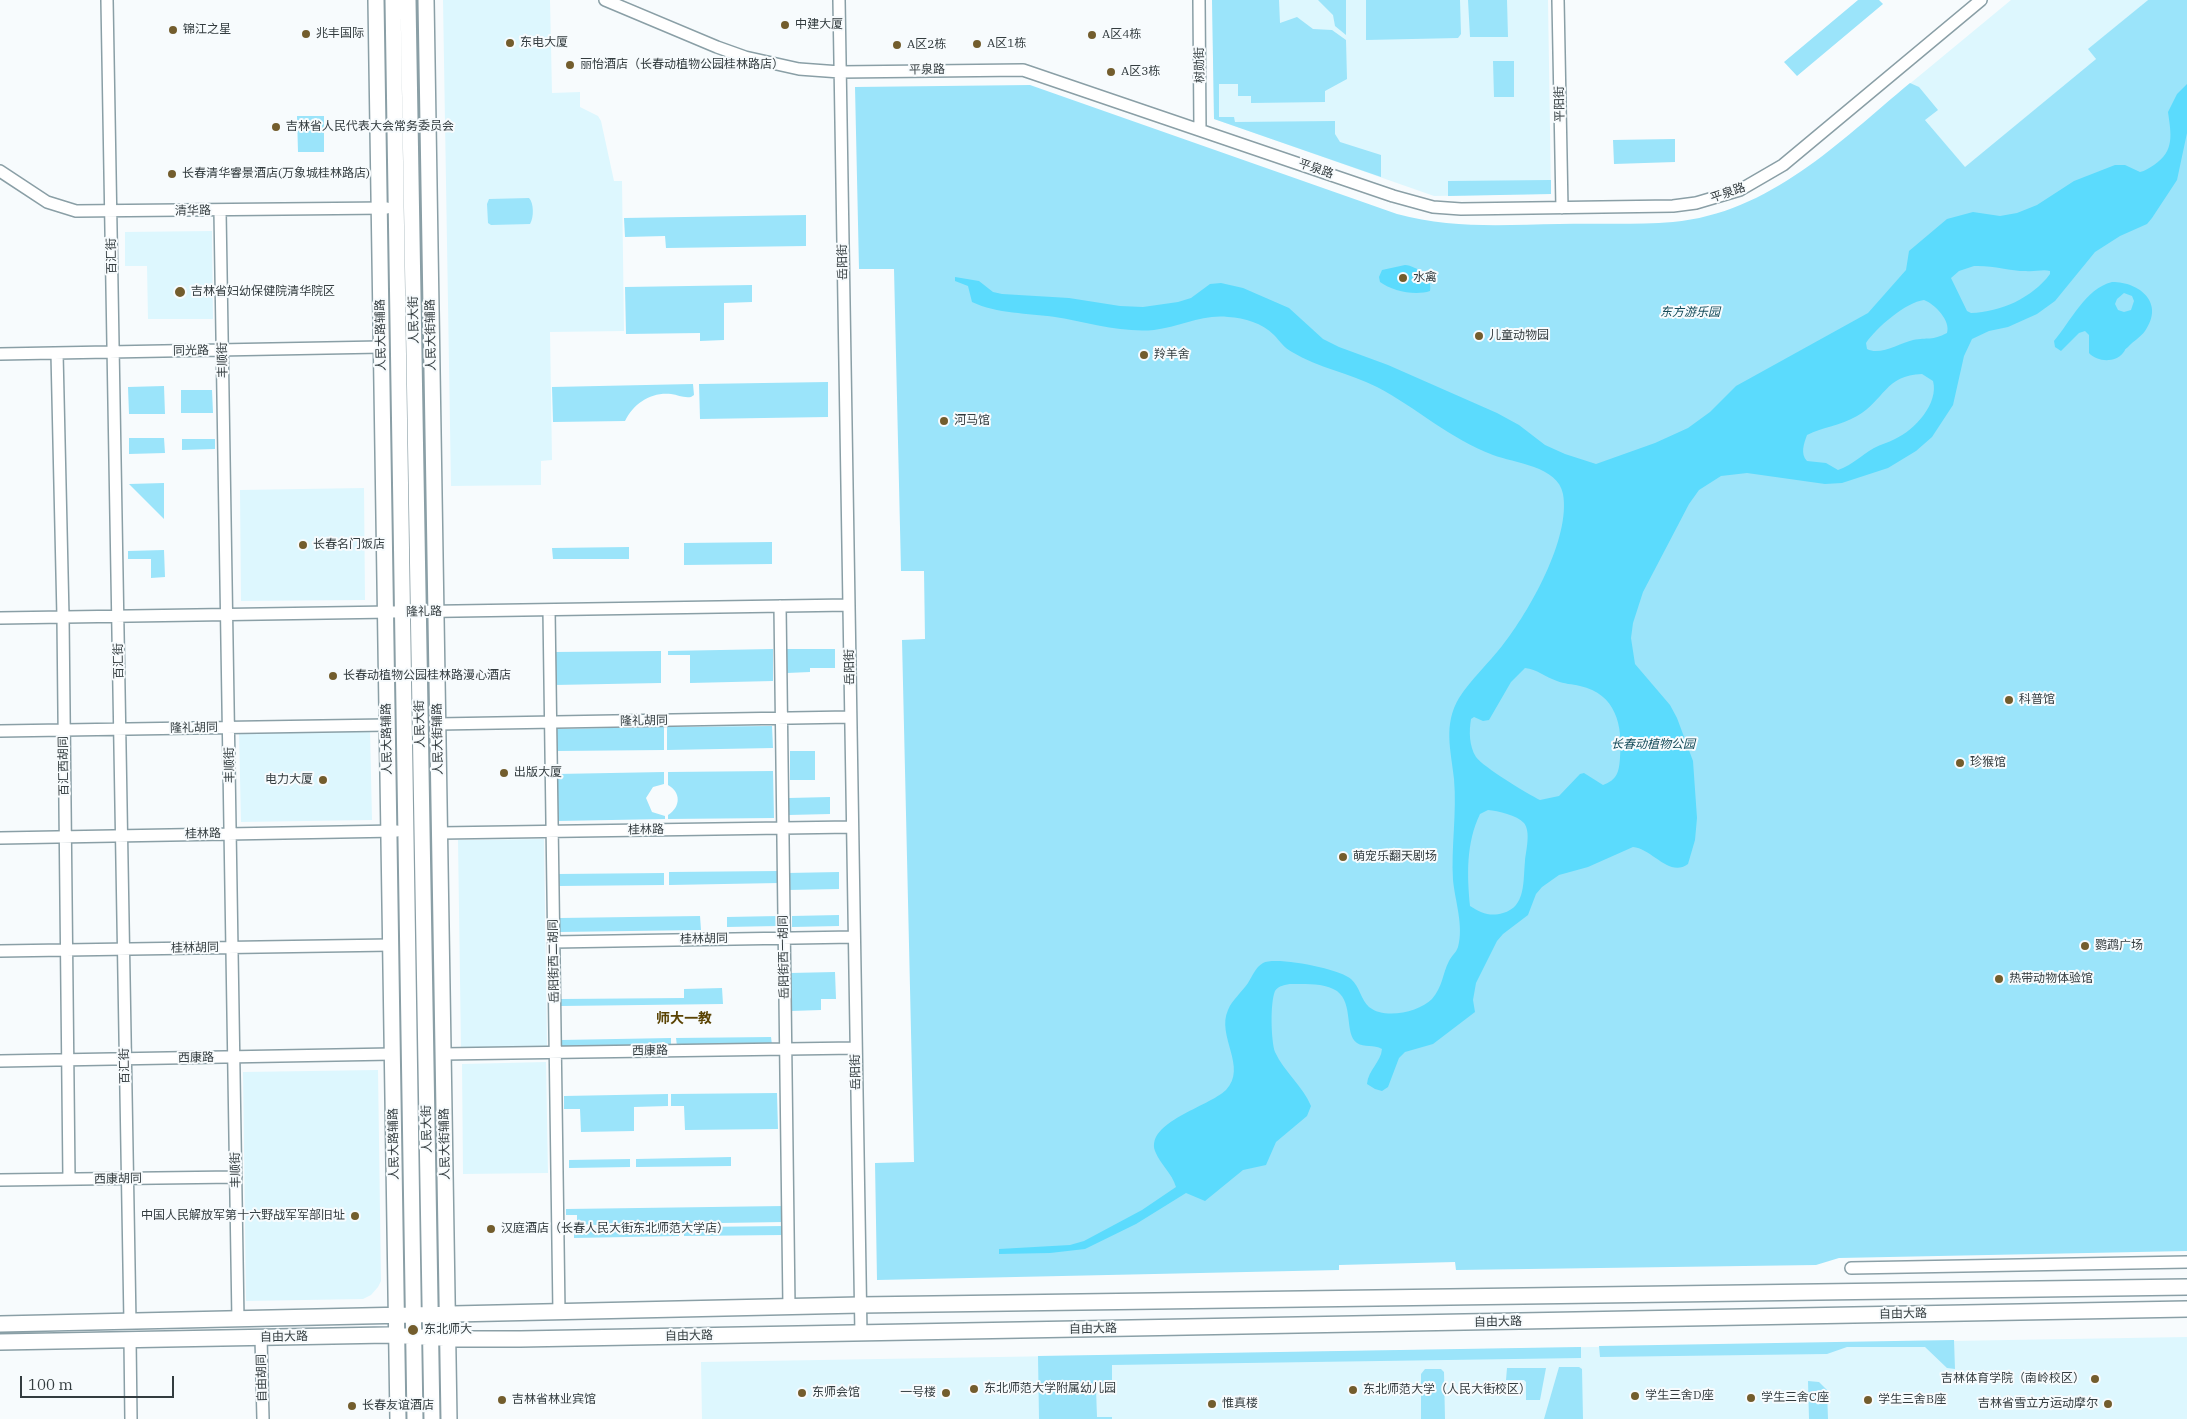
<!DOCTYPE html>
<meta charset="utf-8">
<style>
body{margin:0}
#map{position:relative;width:2187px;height:1419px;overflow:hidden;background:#f7fbfd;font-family:"IBM Plex Serif",serif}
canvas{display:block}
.scale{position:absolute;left:20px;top:1376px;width:154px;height:22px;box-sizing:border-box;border:2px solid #333c3f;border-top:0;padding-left:6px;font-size:15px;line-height:18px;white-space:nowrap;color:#333c3f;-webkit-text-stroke:4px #f7fbfd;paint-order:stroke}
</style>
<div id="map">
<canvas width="2187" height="1419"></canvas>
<div class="scale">100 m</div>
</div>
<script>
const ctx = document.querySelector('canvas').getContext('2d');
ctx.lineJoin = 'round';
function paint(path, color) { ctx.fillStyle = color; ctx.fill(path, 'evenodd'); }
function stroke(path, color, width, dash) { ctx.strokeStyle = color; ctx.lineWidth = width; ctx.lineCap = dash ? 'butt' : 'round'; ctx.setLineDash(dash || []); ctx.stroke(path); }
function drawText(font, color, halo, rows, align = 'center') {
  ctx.font = font + ' "IBM Plex Serif","Noto Sans SC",serif'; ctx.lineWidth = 4; ctx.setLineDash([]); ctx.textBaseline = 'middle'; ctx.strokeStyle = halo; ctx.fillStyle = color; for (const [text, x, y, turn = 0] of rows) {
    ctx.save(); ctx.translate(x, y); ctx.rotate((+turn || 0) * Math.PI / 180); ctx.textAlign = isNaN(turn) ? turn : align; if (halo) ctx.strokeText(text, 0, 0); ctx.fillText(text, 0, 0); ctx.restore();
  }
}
const built = new Path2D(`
 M443,0H550L552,93L580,92V107L598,116L601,121L614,181H622L624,331L550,332L552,460L541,461V485L451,486Z
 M1212,0H1548L1551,194L1434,196L1214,119Z
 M2011,0H2148L2089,49L2096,59L1965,168L1901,91Z
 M212,231L213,319H148L147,266H125V232Z
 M364,488L365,600L241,601L240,490Z
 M370,730L372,820L241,822L239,732Z
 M544,839L547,1047L461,1049L458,840Z
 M546,1062L548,1173L463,1174L462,1064Z
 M378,1070L381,1281L378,1287L371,1295L363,1299L246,1301L243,1072Z
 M2187,1337V1419H702L701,1362Z`);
const green = new Path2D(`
 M1212,0H1279L1280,23L1297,17L1313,29L1332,30L1346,40L1347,79L1325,91V102L1251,103V96H1238V84H1219V117H1234L1235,122L1335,121V134L1340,142L1381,155V177L1214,119Z
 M1318,0H1346V35L1335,26L1333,15Z
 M1366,0H1460L1461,34L1458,38L1366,40Z
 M1468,0H1507L1508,37H1470Z
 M1858,0H1879L1883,4L1797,76L1784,62Z
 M2148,0H2187V1251L1839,1258L1816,1265L1456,1270L1455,1262L1339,1265V1270L877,1280L875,1163L914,1162L902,640L925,639L924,571H901L894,269H859L855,87L1030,85L1397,214C1451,229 1504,225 1559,224C1597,223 1635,225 1673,222C1770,213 1839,142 1910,83L1919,87L1938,110L1925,120L1965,167L2096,59L2088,49Z
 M1493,61H1514V97H1494Z
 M297,116H324V152H298Z
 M1675,139V162L1614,164L1613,140Z
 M1551,180V194L1448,196V181Z
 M529,198C534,203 534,218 530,224L491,225L488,223L487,204L489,199Z
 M806,215V246L666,248L665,236L625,237L624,218Z
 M752,285V302L724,303V340L700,341V333L626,334L625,287Z
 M828,382V417L700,419L699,384Z
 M693,384L694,395L691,397C683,398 678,395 671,394C651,392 634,403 625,421L553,422L552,387Z
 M164,386L165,414H129L128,387Z
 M181,390H212L213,413H181Z
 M129,438H164L165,453L129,454Z
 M182,439H215V449L182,450Z
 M164,483V519L129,484Z
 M772,542V564L684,565V543Z
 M629,547V559H553L552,548Z
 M164,550L165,577L151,578V559H128V551Z
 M773,649V681L690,683V655H668V651Z
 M786,649H835V668H810V672L787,673Z
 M661,651V683L554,685V652Z
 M772,726L773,748L667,750V727Z
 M664,727V750L557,751V729Z
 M790,751H815V780H790Z
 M773,771L774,818L668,819V815C681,807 681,792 668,785V772Z
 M664,772V784L653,787L646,798L652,812L665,816V819L558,821L557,774Z
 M830,797V814L789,815V798Z
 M779,871V883L669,885V872Z
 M839,872V889L787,890V873Z
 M664,873V885L558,886V874Z
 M839,915V926L792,927V916Z
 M700,916L701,930L560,932V918Z
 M778,916V926L727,927V917Z
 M835,972L836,999H821V1010L791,1011L790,973Z
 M722,988L723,1004L561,1006V999L684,998V989Z
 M771,1037L772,1045L677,1046L676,1038Z
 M671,1038V1046L562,1048L561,1040Z
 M777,1093L778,1129L685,1130L684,1106H671V1094Z
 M668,1094V1106L634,1107V1131L581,1132L580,1109H564V1096Z
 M731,1157V1166L636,1167V1159Z
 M630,1159V1167L569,1168V1160Z
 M784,1206V1222L596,1225L577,1224V1215H566V1209Z
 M784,1226V1235L684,1236V1230H697V1227Z
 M656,1228L657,1231H679V1236L574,1238V1229Z
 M1954,1340L1955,1369L1947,1368L1925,1347H1847L1827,1354L1600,1357L1599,1346Z
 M1581,1347V1358L1112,1365V1387L1096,1388L1097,1417H1112V1419H1039L1038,1356Z
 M1559,1367H1579L1582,1369L1583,1419H1544Z
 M1507,1368H1546L1540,1400H1526V1382L1524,1380H1506Z
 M1425,1369H1441L1444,1372L1445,1419H1421V1374Z
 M1808,1381L1819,1382L1827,1390L1828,1419H1809Z`);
const water = new Path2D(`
 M2187,84V133L2177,180L2152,218L2147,224L2120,236L2095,252L2055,301L2037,314L2008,327L1989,331L1972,339L1964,356L1953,405L1932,437L1916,451L1888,468L1842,483L1825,484L1747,473L1721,476L1699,490L1689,504L1643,592L1633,623L1631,638L1635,664L1670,705L1677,718L1693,761L1697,818L1695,840L1688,864C1669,878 1653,849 1633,847L1588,867L1559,875L1542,887L1536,894L1528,915L1503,934L1497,941L1476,983L1473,1000L1475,1012L1433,1044L1405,1052L1399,1058L1388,1087L1382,1091L1375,1089L1367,1084C1368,1070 1381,1062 1382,1049C1374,1044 1364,1048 1357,1043C1344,1034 1354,1004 1337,991C1325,983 1306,984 1292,984C1286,984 1278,986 1275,991C1270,1003 1271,1040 1275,1052C1284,1072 1303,1086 1311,1106L1307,1116L1276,1142L1266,1165L1243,1170L1205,1201L1186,1193L1136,1224L1085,1249L1050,1253L999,1254V1249L1070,1245L1084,1241L1142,1210L1176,1187C1172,1173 1160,1164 1155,1151C1146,1122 1208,1107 1226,1090C1248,1067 1216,1036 1228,1010C1232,1000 1242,992 1248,983C1253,975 1255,968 1263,963C1276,956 1340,969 1351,979C1360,987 1361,1000 1369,1007C1385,1020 1419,1012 1432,999C1443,986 1442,975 1449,961C1452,955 1456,953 1458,947C1464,926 1455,901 1453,880C1451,847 1457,813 1454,779C1451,750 1443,725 1459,698C1471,679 1488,664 1502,646C1529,612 1571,538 1563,494C1558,466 1514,463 1493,455C1450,439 1417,408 1377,387C1350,373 1318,368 1292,352C1284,348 1280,341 1274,335C1262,323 1245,318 1228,317C1202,314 1180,327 1154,330C1121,333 1087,322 1055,317C1028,313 997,314 972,302L968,286L955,281V277L979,281L993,292L1002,294L1069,298L1120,306L1143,307L1178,302L1191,298L1210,284L1221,283L1243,288L1289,308L1323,339L1339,347L1388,365L1497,413L1519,425L1545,445L1565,454L1596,464L1655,443L1688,428L1710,412L1736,386L1868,313L1906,270L1909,251L1947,219L1973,212L2000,216L2017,213L2037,205L2074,181L2115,165H2125L2140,172C2145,171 2149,168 2154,165C2175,151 2171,134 2168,112L2177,94ZM1974,266C1992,265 2009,271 2026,271C2034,272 2043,269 2050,271V274C2032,298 2001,312 1971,313L1967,311L1951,278L1959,271ZM1924,300C1935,304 1951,321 1947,333C1932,341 1928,337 1913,340C1900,343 1880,356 1867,349L1866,343C1876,328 1906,302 1924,300ZM1922,374L1933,381C1939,403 1915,430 1895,439C1888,443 1881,444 1874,448C1860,456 1854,464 1838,470L1826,463L1807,461C1800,454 1804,443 1807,435C1823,427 1840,426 1857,416C1885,400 1885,375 1922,374ZM1525,668C1537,669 1545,677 1557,681C1564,684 1572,684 1580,686C1616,694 1623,725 1620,758C1619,772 1617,780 1603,785L1584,773L1580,774L1559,796L1540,800C1528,794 1483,767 1476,757C1469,746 1469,731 1471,719L1474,717L1483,721L1489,720L1511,682ZM1488,810C1498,811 1517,815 1524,823C1531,832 1526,850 1525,861C1523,881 1526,907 1503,913C1490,917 1481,913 1470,906C1467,875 1466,843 1480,814Z
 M1405,265C1417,266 1433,278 1430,291C1415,296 1392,291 1380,282L1379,277L1382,270Z
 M2112,282C2140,282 2165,303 2145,331C2140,338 2133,341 2128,347C2123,351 2127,348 2123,353C2115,363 2097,362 2089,353V335L2085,331L2079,333L2061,351L2055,347L2054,341C2071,321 2085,289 2112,282ZM2124,293L2132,296L2134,301L2131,310L2124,312L2118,310L2115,304L2117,299Z`);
const minor = new Path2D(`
 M107,0L130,1322
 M605,0L717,47L745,57L799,69L840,72L1023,70L1393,196L1433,207L1461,209L1673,206L1696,203L1740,190L1783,165L1981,0
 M839,0L861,1334
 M1199,0L1200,129
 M1558,0L1562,208
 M0,171L47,202L76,211L387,208
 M220,211L238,1320
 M57,353L63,617L69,1179
 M0,354L381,347
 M780,606L789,1307
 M549,610L559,1313
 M0,618L849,605
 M438,724L850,717
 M0,731L387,725
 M440,833L852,827
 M0,838L397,831
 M554,942L854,937
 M0,951L391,945
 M443,1054L856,1048
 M0,1061L392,1054
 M0,1180L236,1177
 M1851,1268L2187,1262
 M261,1337L263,1419
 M130,1339L131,1419`);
const major = new Path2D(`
 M376,0L398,1419
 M393,0L415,1419
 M408,0L432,1419
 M426,0L449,1419
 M0,1324L860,1305L2187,1287
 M0,1342L388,1335L457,1339H520L2187,1309`);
const markers = [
 [785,25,5,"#735d2d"],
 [173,30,5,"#735d2d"],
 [306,34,5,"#735d2d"],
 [1092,35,5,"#735d2d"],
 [510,43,5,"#735d2d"],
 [977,44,5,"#735d2d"],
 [897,45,5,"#735d2d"],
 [570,65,5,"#735d2d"],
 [1111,72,5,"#735d2d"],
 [276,127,5,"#735d2d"],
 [172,174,5,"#735d2d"],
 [1403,278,5,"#735d2d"],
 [180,292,6,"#735d2d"],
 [1479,336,5,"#735d2d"],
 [1144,355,5,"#735d2d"],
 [944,421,5,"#735d2d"],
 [303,545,5,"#735d2d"],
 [333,676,5,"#735d2d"],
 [2009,700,5,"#735d2d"],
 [1960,763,5,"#735d2d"],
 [504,773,5,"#735d2d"],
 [323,780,5,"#735d2d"],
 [1343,857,5,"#735d2d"],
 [2085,946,5,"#735d2d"],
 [1999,979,5,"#735d2d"],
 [355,1216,5,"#735d2d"],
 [491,1229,5,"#735d2d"],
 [413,1330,6,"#735d2d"],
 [2095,1379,5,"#735d2d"],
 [974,1389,5,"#735d2d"],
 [1353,1390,5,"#735d2d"],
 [802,1393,5,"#735d2d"],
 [946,1393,5,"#735d2d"],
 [1635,1396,5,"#735d2d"],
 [1751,1398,5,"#735d2d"],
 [502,1400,5,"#735d2d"],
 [1868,1400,5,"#735d2d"],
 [1212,1404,5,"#735d2d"],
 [2108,1404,5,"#735d2d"],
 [352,1406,5,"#735d2d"]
];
const poiNames = [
 ["中建大厦",795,25],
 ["锦江之星",183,30],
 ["兆丰国际",316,34],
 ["A区4栋",1102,35],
 ["东电大厦",520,43],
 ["A区1栋",987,44],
 ["A区2栋",907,45],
 ["丽怡酒店（长春动植物公园桂林路店）",580,65],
 ["A区3栋",1121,72],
 ["吉林省人民代表大会常务委员会",286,127],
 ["长春清华睿景酒店(万象城桂林路店)",182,174],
 ["水禽",1413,278],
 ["吉林省妇幼保健院清华院区",191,292],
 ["儿童动物园",1489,336],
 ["羚羊舍",1154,355],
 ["河马馆",954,421],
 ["长春名门饭店",313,545],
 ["长春动植物公园桂林路漫心酒店",343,676],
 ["科普馆",2019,700],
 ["珍猴馆",1970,763],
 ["出版大厦",514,773],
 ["电力大厦",313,780,"right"],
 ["萌宠乐翻天剧场",1353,857],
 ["鹦鹉广场",2095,946],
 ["热带动物体验馆",2009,979],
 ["中国人民解放军第十六野战军军部旧址",345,1216,"right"],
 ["汉庭酒店（长春人民大街东北师范大学店）",501,1229],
 ["东北师大",424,1330],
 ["吉林体育学院（南岭校区）",2085,1379,"right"],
 ["东北师范大学附属幼儿园",984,1389],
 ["东北师范大学（人民大街校区）",1363,1390],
 ["东师会馆",812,1393],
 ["一号楼",936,1393,"right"],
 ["学生三舍D座",1645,1396],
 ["学生三舍C座",1761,1398],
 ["吉林省林业宾馆",512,1400],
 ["学生三舍B座",1878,1400],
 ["惟真楼",1222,1404],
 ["吉林省雪立方运动摩尔",2098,1404,"right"],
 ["长春友谊酒店",362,1406]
];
const streetNames = [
 ["树勋街",1200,65,-91],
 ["平泉路",927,70,-1],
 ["平阳街",1560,104,-91],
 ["平泉路",1316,169,19],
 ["平泉路",1728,193,-19],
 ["清华路",193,211,-1],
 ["百汇街",112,256,-91],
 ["岳阳街",843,262,-91],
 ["人民大街",414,320,-91],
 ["人民大路辅路",381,335,-91],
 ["人民大街辅路",431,335,-91],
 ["同光路",191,351,-1],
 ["丰顺街",223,360,-91],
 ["隆礼路",424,612,-1],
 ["百汇街",119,661,-91],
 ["岳阳街",850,667,-91],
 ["隆礼胡同",644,721,-1],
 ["人民大街",420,724,-91],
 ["隆礼胡同",194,728,-1],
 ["人民大路辅路",387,739,-91],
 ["人民大街辅路",438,739,-91],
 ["丰顺街",230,765,-91],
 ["百汇西胡同",64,766,-91],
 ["桂林路",646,830,-1],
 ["桂林路",203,834,-1],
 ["桂林胡同",704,939,-1],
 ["桂林胡同",195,948,-1],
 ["岳阳街西一胡同",784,957,-91],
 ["岳阳街西二胡同",554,961,-91],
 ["西康路",650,1051,-1],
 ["西康路",196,1058,-1],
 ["百汇街",125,1066,-91],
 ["岳阳街",856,1072,-91],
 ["人民大街",427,1129,-91],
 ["人民大路辅路",394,1144,-91],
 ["人民大街辅路",445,1144,-91],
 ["丰顺街",236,1170,-91],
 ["西康胡同",118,1179,-1],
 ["自由大路",1903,1314,-1],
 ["自由大路",1498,1322,-1],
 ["自由大路",1093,1329,-1],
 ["自由大路",689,1336,-1],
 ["自由大路",284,1337,-1],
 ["自由胡同",262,1378,-91]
];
const parkNames = [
 ["东方游乐园",1690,313],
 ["长春动植物公园",1653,745]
];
const neighbourhoodNames = [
 ["师大一教",684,1019]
];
paint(built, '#ddf7fe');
paint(green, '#9be4fa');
paint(water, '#5bdbfd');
stroke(minor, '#8a9fa6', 14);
stroke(major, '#8a9fa6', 18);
stroke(minor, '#fff', 11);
stroke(major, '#fff', 15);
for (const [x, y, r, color] of markers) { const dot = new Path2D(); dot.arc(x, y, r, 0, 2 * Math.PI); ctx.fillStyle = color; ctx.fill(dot); stroke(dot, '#f7fbfd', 2); }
drawText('12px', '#333c3f', '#f7fbfd', poiNames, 'left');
drawText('12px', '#333c3f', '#f7fbfd', streetNames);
drawText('italic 12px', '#164d5b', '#f7fbfd', parkNames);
drawText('bold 14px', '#5a4303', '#f7fbfd', neighbourhoodNames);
</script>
